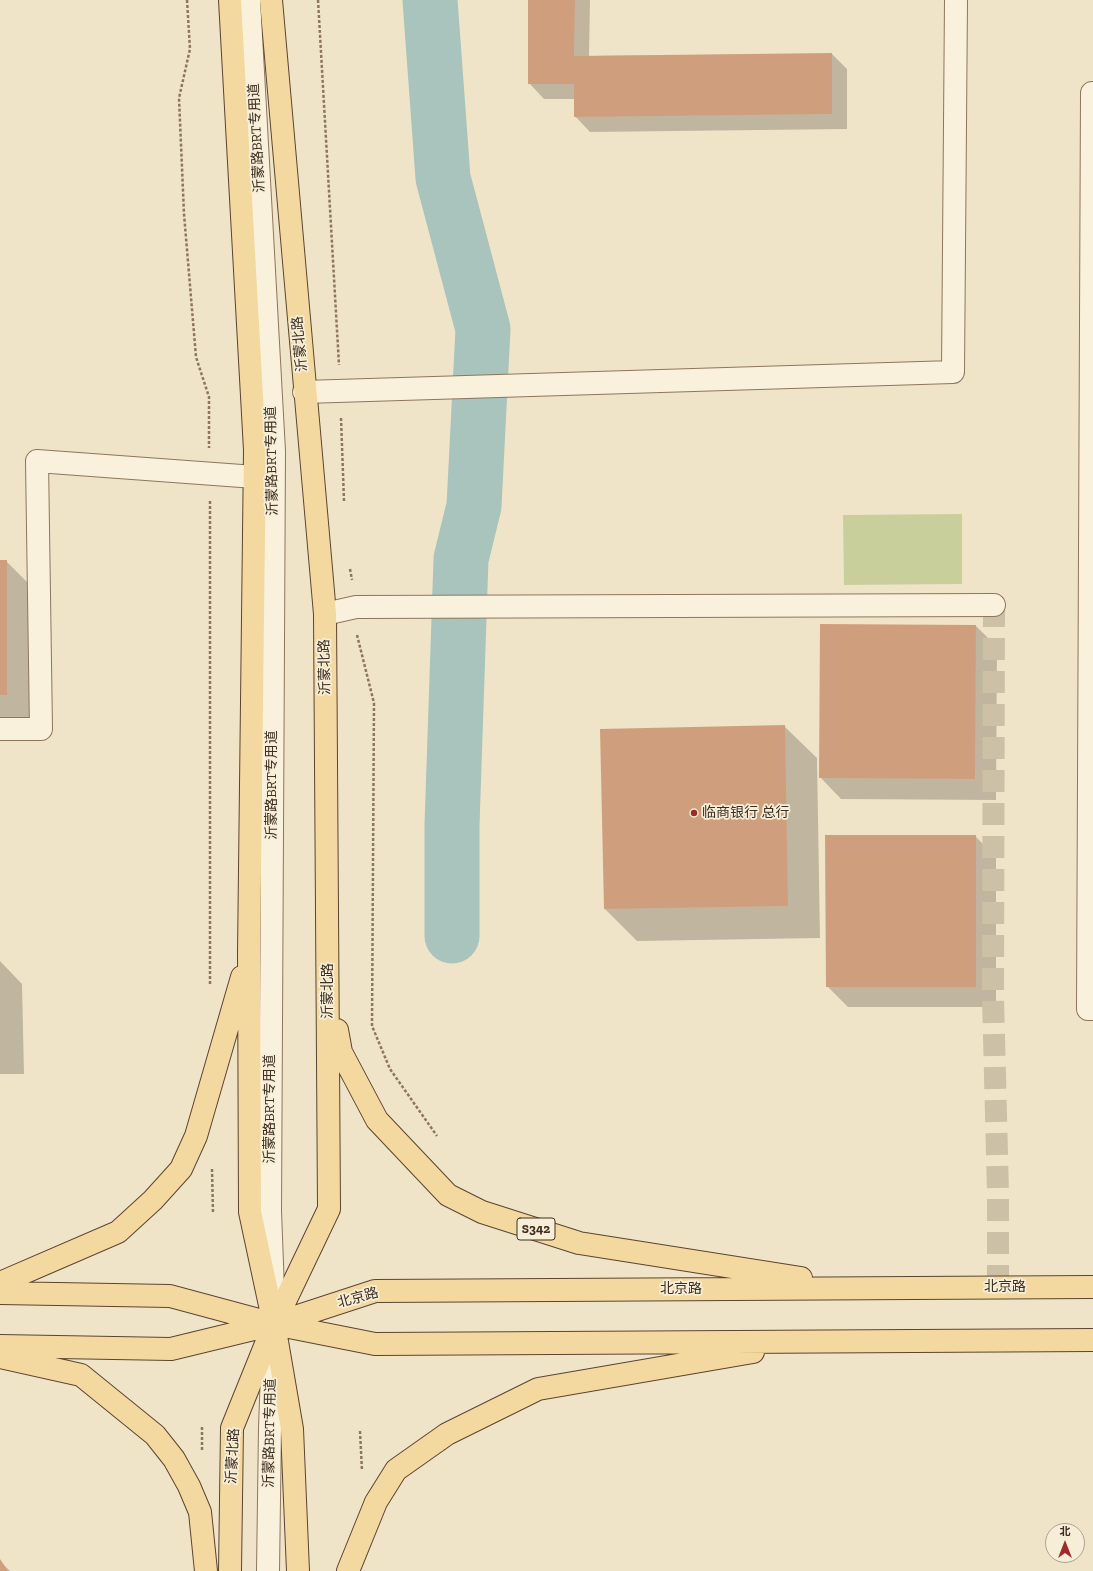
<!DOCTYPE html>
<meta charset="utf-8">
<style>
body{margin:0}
#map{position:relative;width:1093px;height:1571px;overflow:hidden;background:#f0e4c8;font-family:"Zilla Slab","Noto Sans SC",serif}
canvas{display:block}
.north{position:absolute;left:1045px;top:1523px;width:40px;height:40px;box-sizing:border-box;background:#f7eed8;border:1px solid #ada18e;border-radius:50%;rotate:0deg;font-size:11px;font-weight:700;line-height:16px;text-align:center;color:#3d2e20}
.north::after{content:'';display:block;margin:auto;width:14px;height:18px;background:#9e2a2b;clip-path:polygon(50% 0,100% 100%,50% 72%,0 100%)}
</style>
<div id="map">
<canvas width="1093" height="1571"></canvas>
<div class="north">北</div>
</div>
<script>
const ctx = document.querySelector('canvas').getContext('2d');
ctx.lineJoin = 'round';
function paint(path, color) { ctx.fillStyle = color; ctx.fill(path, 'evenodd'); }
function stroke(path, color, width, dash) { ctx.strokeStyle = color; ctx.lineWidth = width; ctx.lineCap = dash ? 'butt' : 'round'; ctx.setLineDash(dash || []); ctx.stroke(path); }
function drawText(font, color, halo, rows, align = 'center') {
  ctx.font = font + ' "Zilla Slab","Noto Sans SC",serif'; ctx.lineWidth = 3.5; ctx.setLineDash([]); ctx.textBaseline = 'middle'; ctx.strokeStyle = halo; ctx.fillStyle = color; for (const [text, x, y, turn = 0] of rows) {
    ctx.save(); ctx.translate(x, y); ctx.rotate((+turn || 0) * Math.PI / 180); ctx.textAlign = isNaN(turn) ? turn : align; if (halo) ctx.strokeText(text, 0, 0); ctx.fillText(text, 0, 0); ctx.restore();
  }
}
const green = new Path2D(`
 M962,514V584L844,585L843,515Z`);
const shadow = new Path2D(`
 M529,0H590L589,56L832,54L847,69V129L590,132L575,116V99H544L529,83Z
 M0,561H6L38,593V727H0Z
 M976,626L997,647L996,800L841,799L820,777Z
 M784,726L817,758L820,938L637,941L605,909Z
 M975,836L996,857V1007H848L827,986Z
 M0,961L22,984L24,1074H0Z
 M0,1561L10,1571H0Z`);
const river = new Path2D(`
 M430,0L443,178L483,329L474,506L461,559L452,825V936`);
const building = new Path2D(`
 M528,0H575L574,56L832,53V114L574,117V84H528Z
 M0,560H7V695H0Z
 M820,624L976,625L975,779L819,778Z
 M785,725L788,906L604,909L600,729Z
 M825,835H976V987H826Z
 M0,1559L8,1571H0Z`);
const minorTunnel = new Path2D(`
 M994,605L993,998L998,1193V1288`);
const path = new Path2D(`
 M187,0L190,49L179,98L184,214L196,357L209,397V448
 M318,0L339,365
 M341,418L344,501
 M210,501V986
 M350,569L352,580
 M357,635L374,703L372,1026L390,1069L437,1136
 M212,1169L213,1213
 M360,1431L362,1471
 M202,1450V1427`);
const minor = new Path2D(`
 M249,0L274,451L270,1211L273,1290
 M1092,93L1088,1009H1093
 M304,392L953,372L956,0
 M325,614L356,607L994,605
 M0,729H41L37,461L255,477
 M268,1571L270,1428L273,1346`);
const major = new Path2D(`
 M230,0L255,450L249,953L250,1212L274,1324L292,1429L298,1571
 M337,1030L341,1052L377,1120L448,1195L482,1212L579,1243L801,1278
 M0,1283L118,1232L153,1200L181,1169L196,1136L242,977
 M0,1293L170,1296L274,1324L375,1344L1093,1340
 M0,1346L171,1349L274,1324L375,1291L1093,1287
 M0,1357L81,1375L155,1435L174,1459L189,1486L200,1512L206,1571
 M230,1571L232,1428L274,1324L329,1209L325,614L271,0
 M348,1571L376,1502L396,1470L447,1434L538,1389L753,1352`);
const markers = [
 [694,813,4,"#9e2a2b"]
];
const shields = [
 [536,1229,38]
];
const shieldNames = [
 ["S342",536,1229]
];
const streetNames = [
 ["沂蒙路BRT专用道",257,138,-93],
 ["沂蒙北路",300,344,-95],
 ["沂蒙路BRT专用道",272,461,-91],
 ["沂蒙北路",325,667,-91],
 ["沂蒙路BRT专用道",272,785,-90],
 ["沂蒙北路",328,991,-90],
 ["沂蒙路BRT专用道",270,1109,-90],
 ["北京路",1005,1287],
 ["北京路",681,1289],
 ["北京路",358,1298,-15],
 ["沂蒙路BRT专用道",270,1433,-89],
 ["沂蒙北路",233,1456,-87]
];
const poiNames = [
 ["临商银行 总行",702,813]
];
paint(green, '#c9cf9b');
paint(shadow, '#0003');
stroke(river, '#a9c4bc', 55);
paint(building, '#cf9f7d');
stroke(minorTunnel, '#ccc0a6', 22, [22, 11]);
stroke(minor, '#8d765c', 24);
stroke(major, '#5b4430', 24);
stroke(path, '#8d765c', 2.5, [3, 2]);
stroke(minor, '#faf1dc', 22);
stroke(major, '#f3d9a0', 22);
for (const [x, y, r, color] of markers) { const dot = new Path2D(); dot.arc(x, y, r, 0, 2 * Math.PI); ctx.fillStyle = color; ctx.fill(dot); stroke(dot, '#f7eed8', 1.5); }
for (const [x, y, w] of shields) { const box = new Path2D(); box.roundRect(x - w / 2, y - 11, w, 22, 3); ctx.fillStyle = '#f7eed8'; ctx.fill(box); stroke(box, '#3d2e20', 1); }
drawText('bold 13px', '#3d2e20', null, shieldNames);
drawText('14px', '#3d2e20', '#f7eed8', streetNames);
drawText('14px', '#3d2e20', '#f7eed8', poiNames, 'left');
</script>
